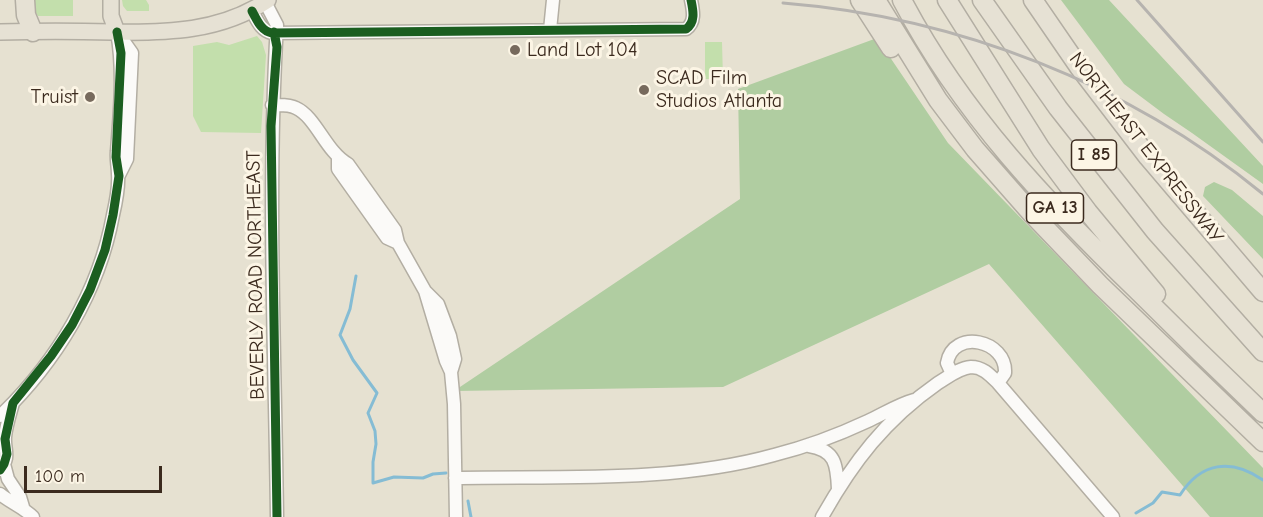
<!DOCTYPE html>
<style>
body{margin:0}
#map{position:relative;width:1263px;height:517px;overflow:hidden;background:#e6e1d1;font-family:"Comic Neue",sans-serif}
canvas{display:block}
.scale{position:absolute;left:24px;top:466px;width:138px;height:27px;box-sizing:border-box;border:3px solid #3b2a1e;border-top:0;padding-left:8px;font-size:18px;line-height:21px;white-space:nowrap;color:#3b2a1e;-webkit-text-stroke:4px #fcf5e5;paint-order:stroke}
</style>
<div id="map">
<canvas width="1263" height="517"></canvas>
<div class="scale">100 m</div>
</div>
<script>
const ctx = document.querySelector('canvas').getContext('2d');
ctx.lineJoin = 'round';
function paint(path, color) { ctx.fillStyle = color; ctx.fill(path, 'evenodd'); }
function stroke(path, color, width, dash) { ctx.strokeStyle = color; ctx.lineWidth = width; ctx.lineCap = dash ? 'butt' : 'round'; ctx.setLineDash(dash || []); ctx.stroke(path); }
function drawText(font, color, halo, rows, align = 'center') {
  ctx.font = font + ' "Comic Neue",sans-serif'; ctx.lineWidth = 6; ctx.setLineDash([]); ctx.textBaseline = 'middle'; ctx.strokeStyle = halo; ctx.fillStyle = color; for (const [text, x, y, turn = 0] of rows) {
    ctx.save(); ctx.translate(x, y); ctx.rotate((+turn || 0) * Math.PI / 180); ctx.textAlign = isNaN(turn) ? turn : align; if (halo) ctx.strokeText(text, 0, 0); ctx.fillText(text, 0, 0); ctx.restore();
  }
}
const green = new Path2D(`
 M28,0H73V16H38Z
 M122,0H146L149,5V11H127L123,6Z
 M257,36L262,42L266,55L261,133L201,132L193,116V46L217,42L229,45Z
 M705,42H722L723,79H705Z`);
const forest = new Path2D(`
 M1061,0H1109L1263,166V184L1192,133L1164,114L1124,84Z
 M877,38L948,143L1263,468V517H1210L989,264L723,387L454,391L740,199L738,89Z
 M1214,182L1232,190L1263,216V259L1203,196L1205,187Z`);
const stream = new Path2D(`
 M356,276L350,309L340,335L353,360L377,393L368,413L375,431L376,444L373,462V483L394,477L423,478L433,474L446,473
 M468,501L471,517
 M1136,513L1153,503L1162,492L1180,495C1201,462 1231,458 1263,480`);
const minor = new Path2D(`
 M265,2L277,25C267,187 275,354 277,517
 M252,11C257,20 261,31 272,33L686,29C696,22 693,10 691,0
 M550,30L553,0
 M272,105C280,105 289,104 296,108C316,117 326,152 348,164L395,230L398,243L425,291L446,361L451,372
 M338,158V169L387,238L398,243
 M119,175L127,159L132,53L120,36
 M426,292L438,304L450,336L455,359L451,372L454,404L456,517
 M952,374L947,363C953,328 1007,340 1005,373L998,383
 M0,416C56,362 99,292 113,215C116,202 119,187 118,174C118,166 116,159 117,151C120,112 124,71 117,32
 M809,446C835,450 837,464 838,489
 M4,464L8,479L20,497L23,507
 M0,470C11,456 4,451 5,437C6,426 10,414 13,403
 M455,478C559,476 674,483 774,455C806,447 838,435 868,421C883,414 899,404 914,400
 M0,494C11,503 23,507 33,517
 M822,517C853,462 885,420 938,383C948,377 959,368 971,367C983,367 990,375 998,383L1113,517`);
const major = new Path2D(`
 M111,0V16L117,32
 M0,32C37,31 74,31 112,32C166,33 221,32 268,0`);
const highway = new Path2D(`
 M25,0L26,15L33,32
 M860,0L891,48
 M876,0L938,100L975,149L1032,214L1100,285L1263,442
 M902,0C961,113 1048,204 1139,292C1180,333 1221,373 1263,413
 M947,0L1041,149L1088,212L1156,294
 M982,0L1058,108L1155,231L1263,352
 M1033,0L1079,67L1148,157L1263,292`);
const rail = new Path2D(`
 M1137,0L1263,142
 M783,3C957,17 1128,83 1263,194`);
const cycleway = new Path2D(`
 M252,11C257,20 261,31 272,33L686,29C696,22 693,10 691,0
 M274,32L277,47L271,126L277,517
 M0,470L4,464L7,454L5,439L13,403L51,356L72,325L90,290L105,250L113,215L119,176L116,157L121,53L117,32`);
const markers = [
 [515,50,6,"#776a5d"],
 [644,90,6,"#776a5d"],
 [90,97,6,"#776a5d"]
];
const shields = [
 [1094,155,45],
 [1055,208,57]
];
const shieldNames = [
 ["I 85",1094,155],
 ["GA 13",1055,208]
];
const poiNames = [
 ["Land Lot 104",527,50],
 ["SCAD Film",656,78],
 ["Studios Atlanta",656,101],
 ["Truist",78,97,"right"]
];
const streetNames = [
 ["NORTHEAST EXPRESSWAY",1146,148,52],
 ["BEVERLY ROAD NORTHEAST",256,275,-91]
];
paint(green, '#c3dfac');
paint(forest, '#b0cda1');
stroke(stream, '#85bcd4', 3);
stroke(minor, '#b3aea3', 15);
stroke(major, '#b3aea3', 18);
stroke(highway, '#b3aea3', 21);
stroke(minor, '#fbfaf8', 12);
stroke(major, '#e6e1d4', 15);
stroke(highway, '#e6e1d4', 18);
stroke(rail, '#b6b3af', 3);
stroke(cycleway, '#1b5e20', 9);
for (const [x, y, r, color] of markers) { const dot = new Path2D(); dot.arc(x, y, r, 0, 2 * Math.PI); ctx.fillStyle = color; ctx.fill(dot); stroke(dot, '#fcf5e5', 2); }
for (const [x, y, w] of shields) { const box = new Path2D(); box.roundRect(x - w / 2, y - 15, w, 30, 4.5); ctx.fillStyle = '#fcf5e5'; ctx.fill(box); stroke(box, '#3b2a1e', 1.5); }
drawText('bold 18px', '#3b2a1e', null, shieldNames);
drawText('20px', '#3b2a1e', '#fcf5e5', poiNames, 'left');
drawText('20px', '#3b2a1e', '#fcf5e5', streetNames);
</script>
